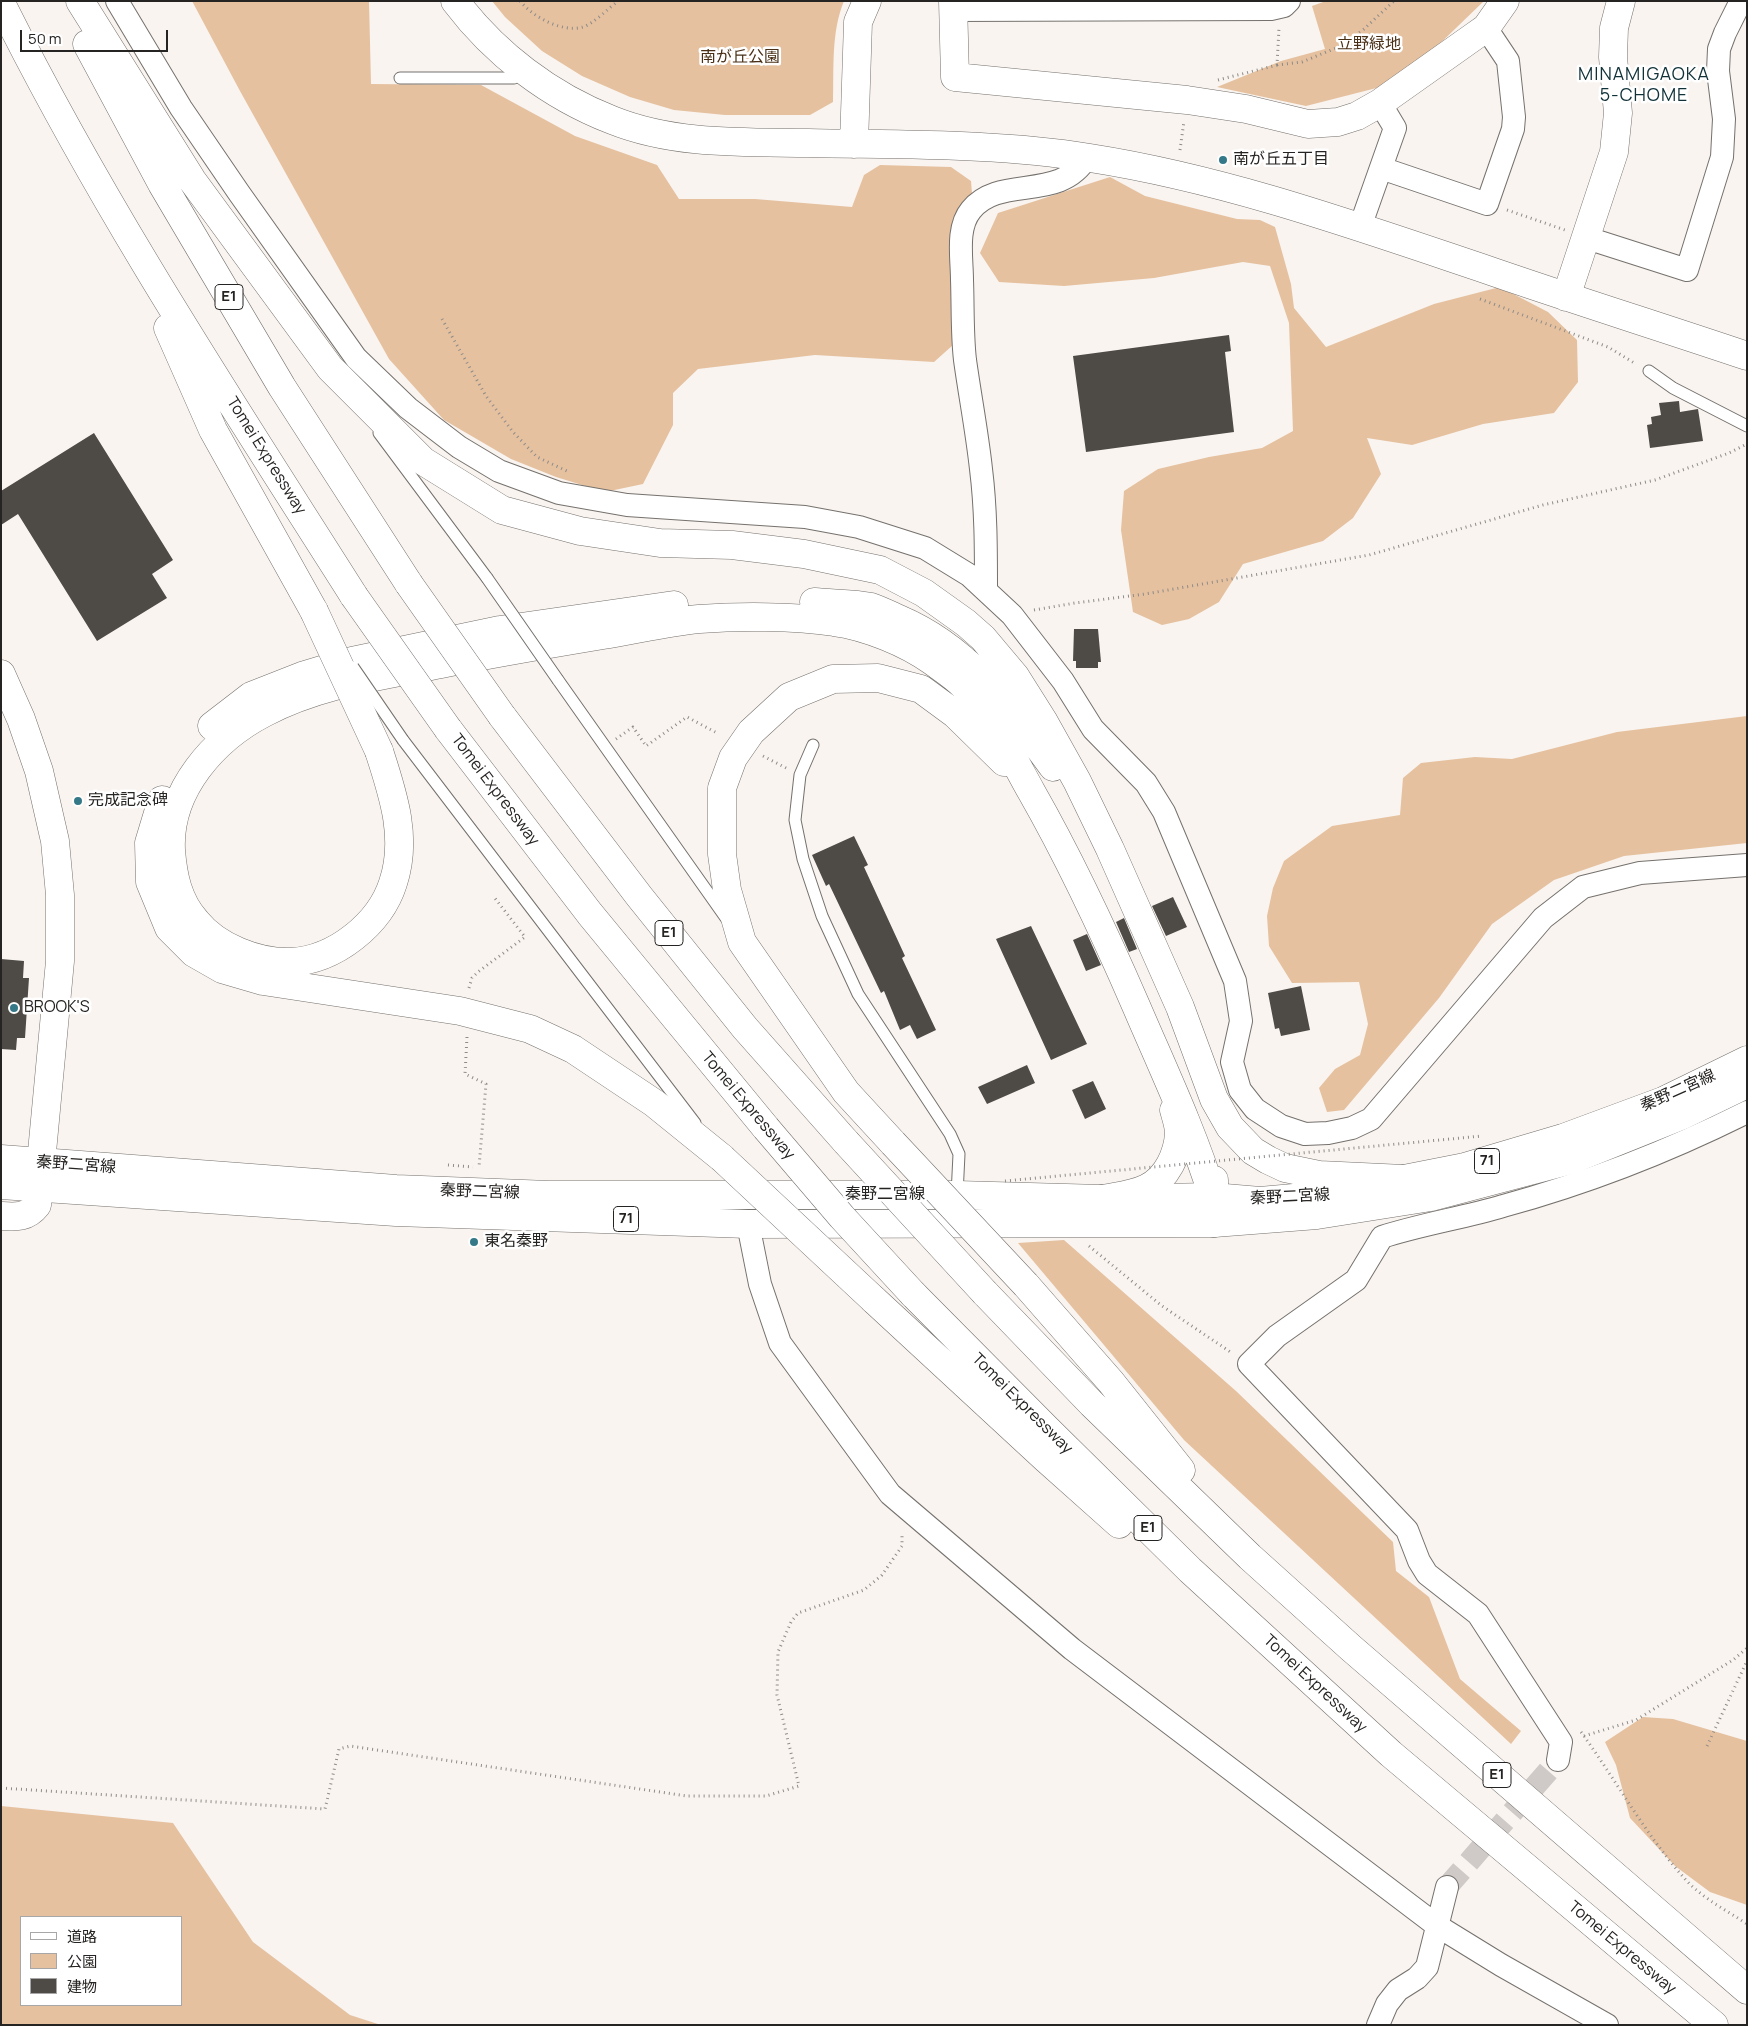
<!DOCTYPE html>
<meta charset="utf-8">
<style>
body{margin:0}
#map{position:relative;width:1748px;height:2026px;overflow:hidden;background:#f9f4f0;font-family:Manrope,"Noto Sans JP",sans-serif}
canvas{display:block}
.frame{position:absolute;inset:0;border:2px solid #262422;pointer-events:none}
.legend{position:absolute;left:20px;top:1916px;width:162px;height:90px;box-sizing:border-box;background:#fff;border:1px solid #a8a7a7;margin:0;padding:6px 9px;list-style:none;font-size:15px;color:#262422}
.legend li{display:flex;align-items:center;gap:10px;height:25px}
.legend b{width:25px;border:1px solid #a8a7a7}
.scale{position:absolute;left:20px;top:30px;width:148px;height:22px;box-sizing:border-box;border:2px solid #262422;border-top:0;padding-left:6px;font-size:15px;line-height:18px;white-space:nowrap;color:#262422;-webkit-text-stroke:4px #fff;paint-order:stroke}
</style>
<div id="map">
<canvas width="1748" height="2026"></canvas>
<div class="frame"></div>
<ul class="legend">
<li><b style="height:6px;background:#fff"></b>道路</li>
<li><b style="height:14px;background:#e5c19f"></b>公園</li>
<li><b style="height:14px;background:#4e4a46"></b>建物</li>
</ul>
<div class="scale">50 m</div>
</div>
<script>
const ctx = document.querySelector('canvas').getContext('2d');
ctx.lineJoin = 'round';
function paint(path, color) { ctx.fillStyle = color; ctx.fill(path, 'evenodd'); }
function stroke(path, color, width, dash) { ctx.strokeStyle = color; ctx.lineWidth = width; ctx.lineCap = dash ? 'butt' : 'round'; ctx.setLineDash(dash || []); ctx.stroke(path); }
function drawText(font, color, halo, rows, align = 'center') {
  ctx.font = font + ' Manrope,"Noto Sans JP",sans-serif'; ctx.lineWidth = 5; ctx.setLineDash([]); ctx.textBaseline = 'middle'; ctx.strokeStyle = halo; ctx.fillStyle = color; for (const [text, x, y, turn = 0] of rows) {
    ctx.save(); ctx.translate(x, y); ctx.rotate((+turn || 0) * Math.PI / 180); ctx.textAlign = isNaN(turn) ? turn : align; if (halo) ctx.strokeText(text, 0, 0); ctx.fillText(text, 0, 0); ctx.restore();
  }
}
const green = new Path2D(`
 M192,1H369L371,84L481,85L575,136L657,165L679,199H755L852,207L864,175L880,165L951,167L971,181L973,206L953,345L934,362L815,355L698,369L673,393V425L643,484L605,492L556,477L511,459L444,420L389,359L240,91Z
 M492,1H844C831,32 834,69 833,102L810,115H725L674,110L630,97L582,76L542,51L505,17Z
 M1326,1H1484L1400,82L1306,106L1217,87L1281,61L1325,49L1312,6Z
 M1110,177L1145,196L1237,219L1260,220L1275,227L1291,284L1294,308L1326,347L1434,304L1500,287L1548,312L1577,340L1578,382L1554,413L1483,424L1412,445L1367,438L1381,474L1353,518L1323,541L1243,564L1219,602L1189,619L1162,625L1133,612L1121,530L1124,491L1158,469L1209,457L1262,448L1293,431L1289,323L1270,266L1243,262L1154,278L1064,286L999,282L980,253L998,213Z
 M1747,716V843L1624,856L1554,880L1492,924L1439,998L1344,1110L1327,1112L1319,1088L1335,1069L1360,1055L1368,1024L1359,982L1292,983L1269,946L1267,916L1273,888L1284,861L1332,826L1400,815L1403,778L1421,763L1475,757L1512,759L1617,732Z
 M1064,1240L1236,1391L1393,1542L1396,1571L1429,1597L1460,1679L1521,1731L1511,1744L1184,1440L1018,1243Z
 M1643,1717L1673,1719L1747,1741V1905L1710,1892L1675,1866L1630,1818L1616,1765L1605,1742Z
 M1,1806L173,1823L253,1942L350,2015L381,2025H1ZM21,1917H181V2005H21Z`);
const building = new Path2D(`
 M1229,335L1231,351L1225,352L1234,432L1086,452L1073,356Z
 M1679,401L1680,412L1698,409L1703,441L1650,448L1647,425L1652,424L1651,417L1661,415L1659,403Z
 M94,433L173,560L152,574L167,598L97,641L18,514L1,525V491Z
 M1074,629H1098L1101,662H1098V668H1076V661H1073Z
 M854,836L868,865L864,867L905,956L902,958L936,1030L917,1039L910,1025L900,1030L884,991L881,993L829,884L826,886L812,855Z
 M1173,897L1187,927L1166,936L1152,906Z
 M1124,918L1137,949L1129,952L1116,922Z
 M1031,926L1087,1044L1051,1060L996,939Z
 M1087,934L1101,965L1086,971L1073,940Z
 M1,959L24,961L23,978H29L25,1038H17L16,1050L1,1049Z
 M1301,986L1310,1030L1281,1036L1279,1028L1275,1029L1268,993Z
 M1027,1065L1035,1083L987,1104L978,1087Z
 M1093,1081L1106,1109L1085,1119L1072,1090Z`);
const minorTunnel = new Path2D(`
 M1447,1887L1558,1760`);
const path = new Path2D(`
 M520,1C533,17 562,33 583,27C593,24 609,8 618,1
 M1277,65L1302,62L1341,46L1364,29L1394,1
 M1218,80L1277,65L1279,28
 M1180,150L1184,121
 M1507,210L1565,230
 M1480,299L1608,347L1636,364
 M442,319L486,396L513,432L537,457L569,472
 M1034,610L1075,603L1145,594L1369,555L1543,505L1655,480L1729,453L1747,444
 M616,739L633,727L646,746L687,717L717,733
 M763,756L788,769
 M469,988L472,978L478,972L525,937L494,897
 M467,1037L465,1074L486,1084L479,1167
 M448,1165L473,1167
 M1089,1246L1162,1306L1232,1353
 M1581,1732C1616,1780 1645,1834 1685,1879C1702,1898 1726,1910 1747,1924
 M1584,1736L1636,1720L1733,1660L1747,1648
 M1707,1746L1747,1661
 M1,1788L325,1809L339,1749L350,1746L687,1796H766L799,1786L777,1695L778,1652L791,1622L798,1613L864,1590L882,1575L902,1546V1533`);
const service = new Path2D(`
 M400,78H514L524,73
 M1649,371L1673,388L1747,426
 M379,433L487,578
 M558,680L726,918
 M403,740L695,1123
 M813,745L800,775L795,820L803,859L822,916L858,994L950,1134L959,1154L957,1195`);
const minor = new Path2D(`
 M117,1L181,108L239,193L356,358L408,408L459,447L499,471L559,493L627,505L805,517L859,527L925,548L969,575L1012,615L1063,681L1093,729L1146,783L1164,812L1235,981L1241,1021L1232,1062L1240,1090L1255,1109L1281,1126L1305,1134L1328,1133L1352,1128L1371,1119L1543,918L1583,887L1640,873L1747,865
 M953,10L1271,9L1284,6L1289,1
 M1381,168L1487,204L1513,129L1514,117L1508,61L1486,28
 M1360,227L1395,128L1380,103
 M1587,238L1687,270L1722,157L1724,119L1718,71L1719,49L1725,33L1741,1
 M986,590C986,549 986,509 981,469C977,432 970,396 965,360C962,334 963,306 962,280C962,258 956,228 971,210C1000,174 1060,203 1087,157
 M748,1224L760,1284L780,1343L890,1494L1072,1649L1436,1925L1501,1965L1607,2025
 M1558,1760L1561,1742L1478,1614L1427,1574L1419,1561L1407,1530L1249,1364L1277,1336L1356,1280L1382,1237C1422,1224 1463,1218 1503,1206C1587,1183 1669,1151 1747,1112
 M1378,2025L1387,2004L1398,1990L1417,1978L1427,1967L1447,1887`);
const tertiary = new Path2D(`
 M455,1C495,54 550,96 612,120C674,145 743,142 808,143C902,145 997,143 1090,158C1224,179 1351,224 1479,267C1568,298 1658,326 1747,356
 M953,1L955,77L1187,100L1246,109L1308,124L1338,122L1357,116L1380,103L1476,35L1486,28L1505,1
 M854,144L858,22L867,1
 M1566,297L1614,152L1618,113L1613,57L1614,28L1621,1
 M1,674L21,719L39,771L55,841L60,895V961L37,1205C27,1218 16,1217 1,1216`);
const primary = new Path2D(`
 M1,1159L396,1189L549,1195H957L1102,1199L1213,1197L1260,1201L1350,1193L1404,1179L1465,1167L1563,1138L1663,1101L1747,1060
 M1,1185L396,1212L748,1224L1214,1223L1317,1215L1431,1197L1571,1160L1683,1115L1747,1084`);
const motorway = new Path2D(`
 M80,1L192,180L330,368L423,461L502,510L580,531L660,543L732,545L804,554L880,570L924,593L966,623L983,638L1015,676L1044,722L1077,781L1110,849L1180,1007L1214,1099L1230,1127L1253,1151L1268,1160L1285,1168L1319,1175L1404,1179
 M1,3C104,210 231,402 354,596
 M87,44L162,184L282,387L409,584
 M168,328L213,430L314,611
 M814,602C832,604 853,603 871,607C880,610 890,615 899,619C971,650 1008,706 1053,767
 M502,716L639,896L745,1028L846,1142
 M212,726L251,696L302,676L352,661L500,630L674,605
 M448,729L590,914L766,1128
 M379,751C393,794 408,838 393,883C380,924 335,960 291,962C257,963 217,947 196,921C178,901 173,876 171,850C168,790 214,739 264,713C319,684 381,676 441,664C495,653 549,644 603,635C635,630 667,622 699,619C739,616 794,616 834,622C866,626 907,643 932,661C943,669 954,676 963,685C989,709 1013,759 1031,791C1071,861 1105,934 1137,1008C1164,1071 1193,1132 1213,1197
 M162,800L149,843L150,882L169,928L194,953L222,969L263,981L460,1011L530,1029L573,1049L654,1103L722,1158
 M893,1143L846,1092L742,942L727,890L722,854V788L733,758L751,732L789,697L833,679L878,678L921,689L955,714L1004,762
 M1214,1180V1223
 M1102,1199C1117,1196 1133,1195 1147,1188C1167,1178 1178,1154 1179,1133C1179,1126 1176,1117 1174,1110
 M1026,1285L1111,1382L1181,1470
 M985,1293L1092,1404L1250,1557L1351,1648L1747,1990
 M913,1294L1046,1428L1190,1570L1391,1754L1714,2025
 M873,1299L1045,1458L1119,1524`);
const pathBridge = new Path2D(`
 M1005,1181L1482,1136`);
const serviceBridge = new Path2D(`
 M487,578L558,680
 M353,667L403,740`);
const motorwayBridge = new Path2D(`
 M409,584L502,716
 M354,596L448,729
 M314,611L379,751
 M766,1128L842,1217L913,1294
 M846,1142L985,1293
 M893,1143L1026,1285
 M722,1158L873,1299`);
const markers = [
 [1223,160,5,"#357988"],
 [78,801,5,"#357988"],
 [14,1008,5,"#357988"],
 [474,1242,5,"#357988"]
];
const shields = [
 [229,297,28],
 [669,933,28],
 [1487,1161,25],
 [626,1219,25],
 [1148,1528,28],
 [1497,1775,28]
];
const shieldNames = [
 ["E1",229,297],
 ["E1",669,933],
 ["71",1487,1161],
 ["71",626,1219],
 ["E1",1148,1528],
 ["E1",1497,1775]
];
const parkNames = [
 ["立野緑地",1369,45],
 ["南が丘公園",740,58]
];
const poiNames = [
 ["南が丘五丁目",1233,160],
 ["完成記念碑",88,801],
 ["BROOK'S",24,1008],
 ["東名秦野",484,1242]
];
const streetNames = [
 ["Tomei Expressway",266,456,58],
 ["Tomei Expressway",495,790,53],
 ["秦野二宮線",1678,1091,-24],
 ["Tomei Expressway",748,1106,50],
 ["秦野二宮線",76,1165,4],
 ["秦野二宮線",480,1192,2],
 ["秦野二宮線",885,1195],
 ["秦野二宮線",1290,1197,-3],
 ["Tomei Expressway",1022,1404,45],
 ["Tomei Expressway",1315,1684,43],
 ["Tomei Expressway",1622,1948,40]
];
const neighbourhoodNames = [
 ["MINAMIGAOKA",1644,75],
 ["5-CHOME",1644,96]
];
paint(green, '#e5c19f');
paint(building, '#4e4a46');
stroke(minorTunnel, '#cfcac7', 22, [22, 11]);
stroke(service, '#75716d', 13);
stroke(minor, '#75716d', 24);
stroke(tertiary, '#75716d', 29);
stroke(primary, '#75716d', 29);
stroke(motorway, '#75716d', 29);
stroke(path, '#8e8b88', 3, [1, 4]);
stroke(service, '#fff', 11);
stroke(minor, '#fff', 22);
stroke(tertiary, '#fff', 28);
stroke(primary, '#fff', 28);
stroke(motorway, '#fff', 28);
stroke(serviceBridge, '#75716d', 13, []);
stroke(motorwayBridge, '#75716d', 29, []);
stroke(pathBridge, '#8e8b88', 3, [1, 4]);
stroke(serviceBridge, '#fff', 11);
stroke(motorwayBridge, '#fff', 28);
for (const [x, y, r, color] of markers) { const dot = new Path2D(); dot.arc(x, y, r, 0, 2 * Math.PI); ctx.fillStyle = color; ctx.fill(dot); stroke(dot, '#fff', 2); }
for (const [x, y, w] of shields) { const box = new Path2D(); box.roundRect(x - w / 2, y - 12.5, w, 25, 4); ctx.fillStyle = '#fff'; ctx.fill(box); stroke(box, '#262422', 1); }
drawText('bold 15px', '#262422', null, shieldNames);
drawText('16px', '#482f16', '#fff', parkNames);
drawText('16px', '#262422', '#fff', poiNames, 'left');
drawText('16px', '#262422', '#fff', streetNames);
ctx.letterSpacing = '1px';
drawText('18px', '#103138', '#fff', neighbourhoodNames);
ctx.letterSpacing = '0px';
</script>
